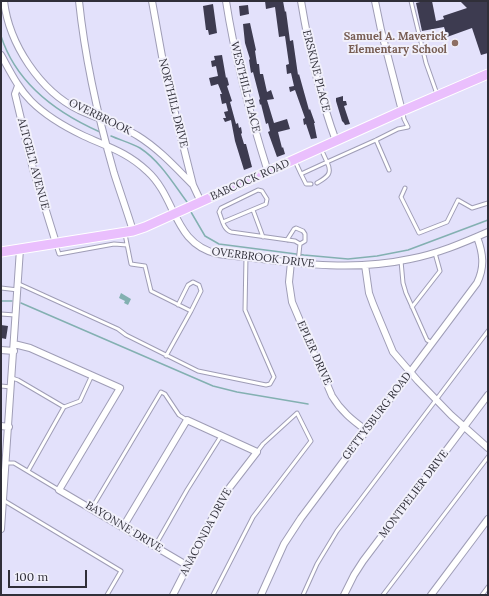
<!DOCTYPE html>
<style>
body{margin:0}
#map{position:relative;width:489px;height:596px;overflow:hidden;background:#e3e1fb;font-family:Lora,serif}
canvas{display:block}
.frame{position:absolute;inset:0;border:2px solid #302f39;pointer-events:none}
.scale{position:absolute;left:8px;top:570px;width:79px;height:18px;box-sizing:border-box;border:2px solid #302f39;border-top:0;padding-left:5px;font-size:12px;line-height:14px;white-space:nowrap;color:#302f39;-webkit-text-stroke:3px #f1f0fb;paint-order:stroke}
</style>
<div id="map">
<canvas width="489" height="596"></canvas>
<div class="frame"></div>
<div class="scale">100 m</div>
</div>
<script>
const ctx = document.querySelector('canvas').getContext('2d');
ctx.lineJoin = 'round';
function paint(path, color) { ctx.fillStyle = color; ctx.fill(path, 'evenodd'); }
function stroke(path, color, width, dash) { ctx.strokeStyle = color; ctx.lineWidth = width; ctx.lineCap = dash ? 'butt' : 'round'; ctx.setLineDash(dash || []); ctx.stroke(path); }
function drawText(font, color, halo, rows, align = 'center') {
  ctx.font = font + ' Lora,serif'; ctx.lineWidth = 4; ctx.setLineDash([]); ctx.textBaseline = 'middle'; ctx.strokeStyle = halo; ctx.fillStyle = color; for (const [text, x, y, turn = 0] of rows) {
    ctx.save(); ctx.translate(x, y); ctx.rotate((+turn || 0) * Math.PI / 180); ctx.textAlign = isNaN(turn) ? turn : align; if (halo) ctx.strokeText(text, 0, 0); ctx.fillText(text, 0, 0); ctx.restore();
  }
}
const water = new Path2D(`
 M121,293L131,299L128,305L124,303L125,301L119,298Z`);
const stream = new Path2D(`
 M1,36C16,83 57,113 100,132
 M111,136C120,140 131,143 140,148C160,161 173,183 187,202
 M191,212L205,236L219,244L304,255L348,259L377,256L408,250L488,220
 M1,301H12
 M21,303L213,386L237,392L308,404`);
const building = new Path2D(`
 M265,1H283L285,12L286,11L290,41L293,40L298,75L299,74L309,110L310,109L315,123H314L317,138L311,139L306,124L304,125L303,119L305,118L295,90L290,92L289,87L294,86L291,73L287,74L286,65L289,64L285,36L279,37L275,7L266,9Z
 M424,1H432L436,21L444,19L443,16L467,8L460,1H488V53L481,55L472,28L447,37L444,27L422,31L416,3Z
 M213,4L217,33L209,35L208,30H206L203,6Z
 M248,5L249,14L240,16L239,6Z
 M250,23L256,50L255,51L257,64H259L260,74H263L267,92L271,90L274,99L267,100L274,123L287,119L290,129L278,132L282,148L283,147L285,154L277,157L268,132L270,131L268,123L266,124L261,104L260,105L259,100L260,99L253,72L251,73L249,60L250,59L245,43L243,24Z
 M222,55L226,78L227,77L229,85L227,86L232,101L230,102L236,124L238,123L239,128L241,127L242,133L241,134L244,144H246L252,167L244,170L235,141L231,120L225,122L223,118H226L224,112L228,111L226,103L222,104L220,94H222L218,84L211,86L209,78L218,76L216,66L212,67L211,61L215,60L214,56Z
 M343,96V101H346L347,105L344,106L350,124L345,125L344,123L342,121L336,101V98Z
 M1,325L8,326L6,339L1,338Z`);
const lane = new Path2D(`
 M411,1L426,63L437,94
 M376,140L389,170
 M321,149L327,162L376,140L398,129L408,127L404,119L403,113
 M295,161L301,174L327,162C333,174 327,177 317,183
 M301,174L306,184H311
 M405,188L401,197L419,233L447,222L458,200L472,208L488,203
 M253,210L263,237
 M223,222L266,204L267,199L262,191L258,190L221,208L219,212C222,219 223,229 231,232L295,241L300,244L298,263
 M125,234L131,264L145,266L151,291L191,311L166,356
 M287,240L294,229L296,228L303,231L305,234V241L300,244
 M56,245L59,254L114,244L127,245
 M401,261L403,283L406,293L427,340L432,343
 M19,284L118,329L126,335L198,371L266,385L270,384L274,377L245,310L246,257
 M1,288L18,290
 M178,305L188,285L193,282L199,285L201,291L191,311
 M412,307L440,271L435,253
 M1,314L15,315
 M12,378L18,380L64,407L80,401L92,375
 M1,386L11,387
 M6,463H14L59,490
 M28,471L64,407
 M3,500L121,571L107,595
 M92,508L161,392L165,394L179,415L187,420
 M155,546L187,490L221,436
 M213,595L253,517L311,441L297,413L263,444L257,452
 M303,595L317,564L337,531L488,331
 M383,595L488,457
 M482,595L488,587`);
const street = new Path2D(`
 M4,1C9,44 40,91 79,110C99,119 120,125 138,136C159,149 176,168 193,185
 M79,1C85,59 98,117 114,173C120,192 127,211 133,231
 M152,1L165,73L193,185L201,202
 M226,1C235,59 250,115 268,172
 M301,1C309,49 319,95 336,141
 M375,1L381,30L402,111
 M1,55C10,71 18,88 31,101C45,115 65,127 84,136C108,147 127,152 147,171C177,198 173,244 218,254C282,261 346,273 410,259C437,254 463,243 488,232
 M18,86L15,94L33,169L56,243
 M291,262L289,282L292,302L332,396C341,411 352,420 366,430
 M365,265L369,293L373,304L393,352L418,381L451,415L488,448
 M14,344L30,348L120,388L59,490L188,566
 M1,350L14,351
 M1,426L9,427
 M123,527L187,420L257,452L230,487L220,503L173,595
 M1,529L20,249
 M261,595L284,544L301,518L477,283C485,267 483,253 477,237
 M344,595L354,575L363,561L488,395
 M431,595L488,519`);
const primary = new Path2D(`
 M1,252L133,231L145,227L402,111L488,74`);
const markers = [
 [455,43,4,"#8d6e63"]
];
const educationNames = [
 ["Samuel A. Maverick",447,37],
 ["Elementary School",447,50]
];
const streetNames = [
 ["ERSKINE PLACE",316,71,76],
 ["WESTHILL PLACE",245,87,76],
 ["NORTHILL DRIVE",173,103,76],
 ["OVERBROOK",100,117,26],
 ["ALTGELT AVENUE",33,164,75],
 ["BABCOCK ROAD",250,180,-24],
 ["OVERBROOK DRIVE",263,258,7],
 ["EPLER DRIVE",314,353,66],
 ["GETTYSBURG ROAD",377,416,-53],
 ["MONTPELIER DRIVE",414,494,-53],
 ["BAYONNE DRIVE",124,527,31],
 ["ANACONDA DRIVE",206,532,-62]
];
paint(water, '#83b0b1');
stroke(stream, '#83b0b1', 1.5);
paint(building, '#3d3b50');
stroke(lane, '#9f9db6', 5);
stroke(street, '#9f9db6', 8);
stroke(primary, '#fff', 11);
stroke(lane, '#fff', 3);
stroke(street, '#fff', 6);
stroke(primary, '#eabffd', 9);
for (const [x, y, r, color] of markers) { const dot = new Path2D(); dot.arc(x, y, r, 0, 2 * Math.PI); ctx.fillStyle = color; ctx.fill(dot); stroke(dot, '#f1f0fb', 1.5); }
drawText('bold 11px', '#785e54', '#f1f0fb', educationNames, 'right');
drawText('11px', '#302f39', '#f1f0fb', streetNames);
</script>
